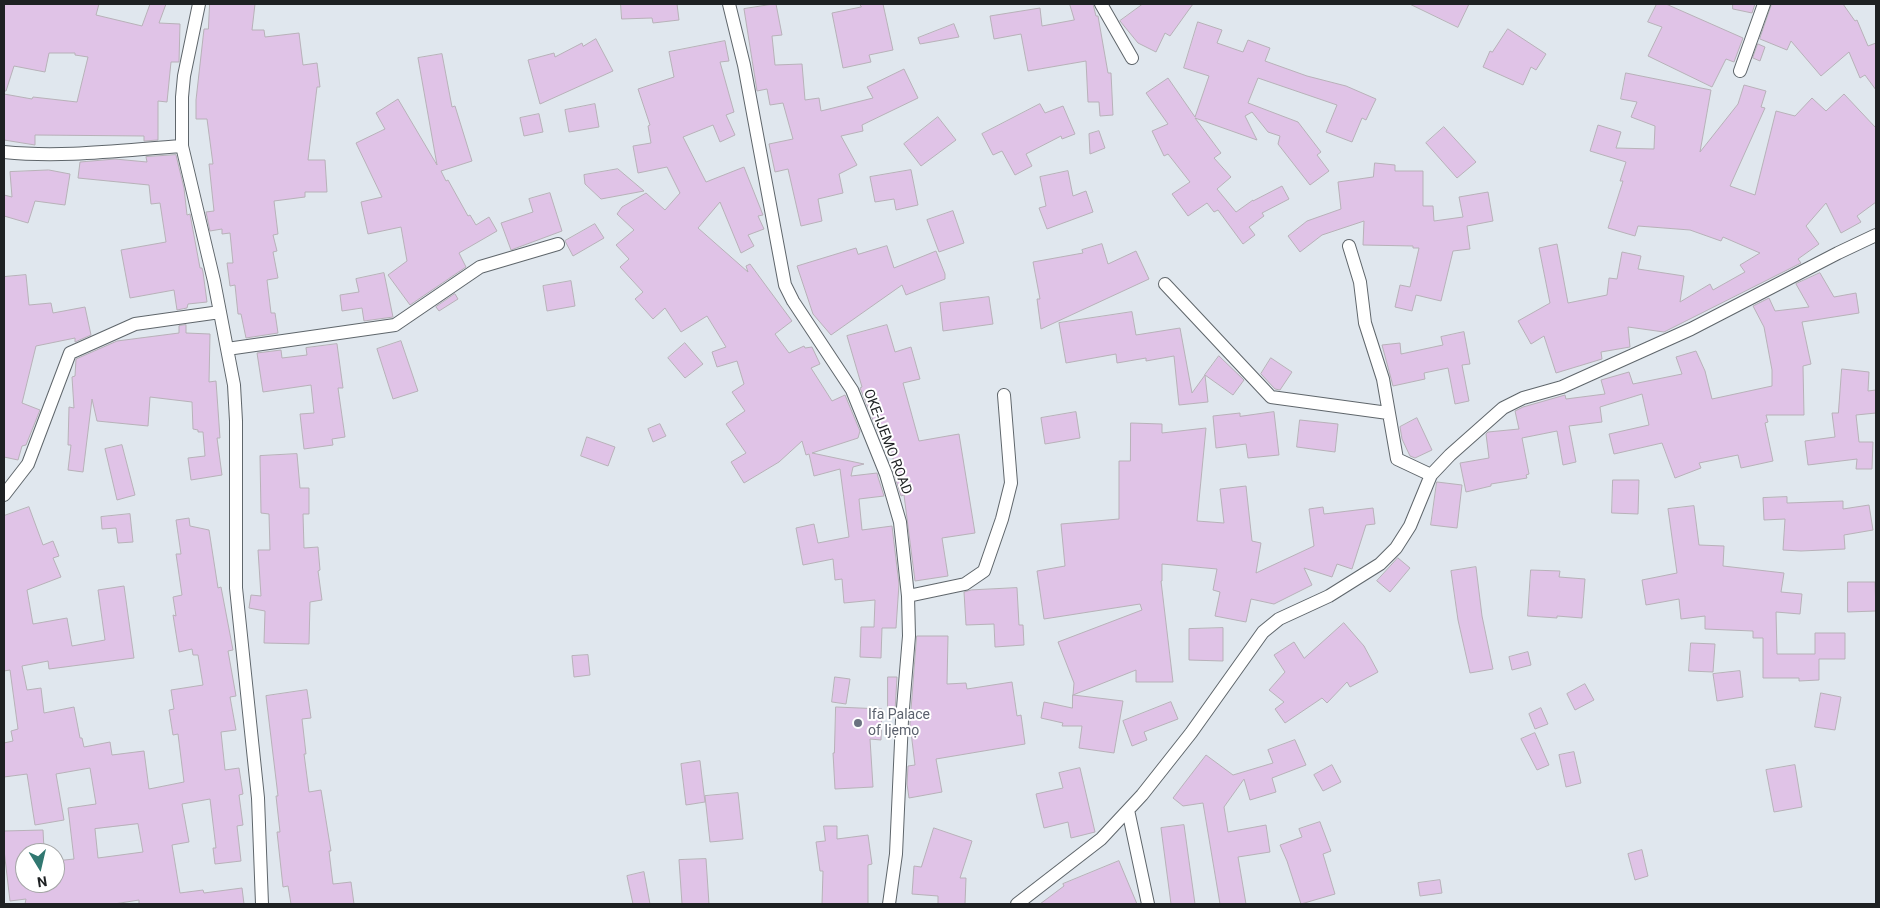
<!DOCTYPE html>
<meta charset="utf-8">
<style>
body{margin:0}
#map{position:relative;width:1880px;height:908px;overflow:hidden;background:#e0e7ee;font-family:Roboto,sans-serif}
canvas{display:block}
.frame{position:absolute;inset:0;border:5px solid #1e2123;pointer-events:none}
.north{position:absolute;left:15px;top:843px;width:50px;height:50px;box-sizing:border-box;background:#fff;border:1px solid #a5a6a7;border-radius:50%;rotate:171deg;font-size:14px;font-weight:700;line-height:20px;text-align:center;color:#1e2123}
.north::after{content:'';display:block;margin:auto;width:18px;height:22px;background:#317871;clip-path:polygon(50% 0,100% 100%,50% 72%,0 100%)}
</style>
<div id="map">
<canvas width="1880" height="908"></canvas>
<div class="frame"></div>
<div class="north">N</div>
</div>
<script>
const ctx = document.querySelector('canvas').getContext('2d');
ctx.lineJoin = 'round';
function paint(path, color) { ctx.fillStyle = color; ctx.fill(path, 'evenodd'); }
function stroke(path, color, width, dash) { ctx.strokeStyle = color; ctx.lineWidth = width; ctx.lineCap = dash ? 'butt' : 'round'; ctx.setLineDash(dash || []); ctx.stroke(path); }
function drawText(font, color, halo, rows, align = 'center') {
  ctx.font = font + ' Roboto,sans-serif'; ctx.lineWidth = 4; ctx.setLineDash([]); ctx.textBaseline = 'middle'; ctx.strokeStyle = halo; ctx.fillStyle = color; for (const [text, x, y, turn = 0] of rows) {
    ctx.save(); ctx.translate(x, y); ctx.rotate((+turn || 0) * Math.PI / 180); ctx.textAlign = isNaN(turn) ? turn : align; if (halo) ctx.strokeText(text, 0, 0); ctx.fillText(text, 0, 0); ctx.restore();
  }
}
const building = new Path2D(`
 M4,4H99L96,15L142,26L150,4H166L159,23L180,24L179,62H171L167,102L158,101V140L144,141V136L35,135V145L4,140V94L32,99L33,97L77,102L88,57L75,55V53H49L45,72L14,66L6,91H4Z
 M210,4H255L252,30H264L265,37L299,33L303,65L317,63L320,87H317L308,160H325L327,192H305V197L274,201L278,234L273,235L277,251L273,252L278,278L267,280L271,313H275L278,333L246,338L241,314H238L235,285L230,286L227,263H233L230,233L222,234V229L210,231L206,212L214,211L209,164H213L207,119H196V100L204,29H208Z
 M621,4H677L679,20L653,23L652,18L622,19Z
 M776,4L782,35L772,36L775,65L802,64L805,100L819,98L821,111L873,98L867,87L904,69L918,98L862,125L863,131L841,136L857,165L839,174L843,193L818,199L822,221L801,226L788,169L775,172L769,144L793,139L783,103L770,105L767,89L757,91L744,9Z
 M860,4H883L893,50L869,55L871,62L843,68L832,13L861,7Z
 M1070,4H1093L1096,16H1098L1108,73H1111L1113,115L1100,116L1099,102H1088L1086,61L1028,71L1021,34L994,39L990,16L1040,8L1042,26L1074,20Z
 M1143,4H1193L1170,36L1165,33L1156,52L1138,43L1120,21Z
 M1410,4H1469L1458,27Z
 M1657,4H1666L1743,38L1734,62L1726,59L1712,87L1648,56L1662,27L1648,22Z
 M1733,4H1755L1752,13L1733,9Z
 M1772,4H1843L1855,21L1857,20L1868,46L1876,43V90L1865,75L1860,78L1849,52L1821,76L1791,41L1787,50L1760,39Z
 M1198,22L1222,30L1217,43L1243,52L1248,40L1270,48L1265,61L1307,76L1346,86L1376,99L1366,120L1362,118L1352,142L1326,132L1337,105L1258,78L1248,103L1298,122L1321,152L1317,155L1329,171L1310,185L1278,144L1280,136L1268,132L1252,112L1245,116L1257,140L1195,118L1221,153L1214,158L1231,177L1217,189L1236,212L1253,200V201L1282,186L1289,199L1262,213L1264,216L1249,227L1255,235L1243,244L1218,210L1214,212L1207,203L1188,216L1172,194L1190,182L1168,154L1164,156L1152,131L1168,124L1146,93L1168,78L1195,117L1209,76L1184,68Z
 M954,24L959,37L920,44L918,38Z
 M1508,29L1546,54L1536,70L1531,67L1523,85L1483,67L1490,51L1492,52Z
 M596,39L613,71L540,104L528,60L554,53L555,57L582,43L583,46Z
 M725,41L729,61L720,62L734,112L726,115L735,135L720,142L713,125L683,137L706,182L744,167L763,215L758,216L764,229L748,235L754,246L741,253L720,202L698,228L748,272L746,266L750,264L792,321L775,334L789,353L804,346L805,348L812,347L820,364L811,368L832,401L845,395L860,431L858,438L812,453L864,464L853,467L851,476L877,473L878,477L884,496L859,499L862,530L892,526L899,584L896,628H882L881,658L860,657L861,627H874L875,600L844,603L842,579L835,580L833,559L803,565L796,528L814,524L818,543L849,537L840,469L814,476L809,454L806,455L802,441L779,462L744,483L731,462L746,453L726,424L745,411L732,392L744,384L737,361L717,367L712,352L726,347L707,316L681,332L665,308L653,319L635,299L643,292L620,267L629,259L616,245L634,230L617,214L622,207L646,193L665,210L680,193L667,167L638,173L633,146L651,143L648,126L650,125L638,89L674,77L669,52Z
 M1758,44L1765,47L1760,61L1753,58Z
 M442,54L452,107L455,106L472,161L441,171L446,181L448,180L468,216L470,215L476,225L489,217L497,231L459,253L466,267L410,305L388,275L407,261L401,227L368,234L361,202L382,197L356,143L385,129L376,113L398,99L437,165L418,58Z
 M1626,73L1711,90L1700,152L1738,104L1744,85L1766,91L1761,107L1765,108L1730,186L1755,195L1776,111L1795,116L1812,98L1826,111L1844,94L1876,128V202L1857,216L1861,222L1841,233L1826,203L1806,226L1819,244L1798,259L1801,263L1664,332L1628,327L1630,347L1601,352L1602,359L1556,373L1544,336L1531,344L1518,321L1550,303L1539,248L1557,244L1568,303L1607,295L1609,278L1617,279L1622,252L1641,256L1638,269L1684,276L1680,302L1710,284L1713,290L1745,272L1740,265L1760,253L1723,237L1721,241L1690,230L1638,226L1635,236L1608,228L1623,181H1620L1626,162L1590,151L1598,125L1621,132L1616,148L1654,149L1655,126L1631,117L1637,102L1621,99Z
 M595,104L599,127L569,132L565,110Z
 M1040,104L1045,113L1063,106L1075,134L1062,139L1061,136L1026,154L1032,166L1015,175L1002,151L993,155L982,134Z
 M539,114L543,132L524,136L520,118Z
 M938,117L956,140L921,166L904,144Z
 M1444,127L1476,162L1457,178L1426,143Z
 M1099,131L1105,148L1090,154L1089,134Z
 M176,155L184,188L187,215L190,214L200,268H202L203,272L207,302L188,304L187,308L177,310L174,290L130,298L121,250L166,242L160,203L151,204L149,185L78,178L80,162L115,159L147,162L146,157Z
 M1375,163L1395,165V171H1423V206H1433L1434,221L1463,217L1459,197L1488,192L1493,221L1467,226L1470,249L1453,251L1441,301L1416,295L1412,311L1395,307L1400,285L1410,287L1419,248H1413V246L1363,245L1364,221L1322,235L1300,252L1288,236L1307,221L1341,209L1338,182L1373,177Z
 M618,169L644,191L601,199L585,184L584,175Z
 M49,170L70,174L65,205L35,201L28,223L4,216V195L12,197L10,172Z
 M911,170L918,205L896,210L894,199L875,202L870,177Z
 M1068,171L1073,196L1086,191L1093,212L1047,229L1039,208L1046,206L1040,177Z
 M550,193L562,231L511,250L501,223L533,212L529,199Z
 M953,211L964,243L939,252L927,220Z
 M595,224L604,238L573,256L565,241Z
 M1102,244L1108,264L1136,251L1149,279L1041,329L1037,299H1040L1033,262L1083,253L1082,250Z
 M887,246L894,268L936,251L945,274V279L906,295L902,285L831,335L813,314L797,266L856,248L858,254Z
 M384,273L393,317L364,321L362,308L342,311L340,295L359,292L356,279Z
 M1820,273L1834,297L1856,293L1859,313L1802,322L1811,364L1803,366L1804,415H1766L1768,422L1765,423L1773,461L1741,468L1738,455L1699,463L1701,468L1675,478L1662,443L1614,454L1609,434L1649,425L1642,394L1600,407L1602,422L1569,426L1576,462L1563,465L1557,431L1522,438L1529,474L1526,475L1527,478L1491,484V486L1466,492L1460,463L1489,458L1486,434L1488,432L1519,429L1515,411L1523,407L1565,395L1566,399L1605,394L1601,380L1629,372L1633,384L1682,374L1676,357L1696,351L1705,371L1712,399L1772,386V370L1764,327L1753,306L1769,298L1775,311L1809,307L1796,284Z
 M26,275L29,305L51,303L53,313L85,307L91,335L75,342V338L36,346L22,403L40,410L26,445L22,446L18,460L4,457V277Z
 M571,281L575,306L547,311L543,286Z
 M455,294L458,299L439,311L436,307Z
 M989,297L993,324L943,331L940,303Z
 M1132,312L1136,335L1180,328L1192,393L1205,375L1208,402L1179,405L1174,356L1146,361V358L1117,363L1116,354L1066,363L1059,323Z
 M186,325V333L210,334L209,382L216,381L220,438H217L222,475L191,480L188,458L205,456L203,432H198V430L193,429L192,402L150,397L148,426L97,421L92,399L83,472L68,470L71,445H68L69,407L74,408L72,377L75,376L76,359L117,341L179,333V326Z
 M887,325L895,352L911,347L920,379L903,383L919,441L959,434L975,533L942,538L948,576L915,581L904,495L901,496L893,471L895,470L889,435L880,437L860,388L862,387L847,336Z
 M1464,332L1470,364L1462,365L1469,401L1455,404L1448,368L1424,373L1425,379L1393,386L1382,345L1400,343L1401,354L1443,345L1441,337Z
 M401,341L418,391L393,399L377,349Z
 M685,343L703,364L685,378L668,358Z
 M337,344L343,388H338L345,437L332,439L333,445L304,449L300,414L314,413L311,385L263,392L257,353L281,350L282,358L307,355L306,348Z
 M1219,356L1244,380L1233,395L1205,375Z
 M1271,358L1292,372L1280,390L1275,389L1261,374Z
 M1842,369L1869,372L1868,391L1876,390V413L1856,415L1859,442H1873L1872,469H1856L1857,459L1808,465L1805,441L1835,437L1832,413H1838Z
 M1076,412L1080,438L1045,444L1041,418Z
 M1274,412L1279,455L1248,458L1246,444L1216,448L1213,416L1240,413V416Z
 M1417,418L1432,450L1415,458L1410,456L1402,439L1400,427Z
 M1300,420L1338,424L1335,452L1297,447Z
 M1131,423L1162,424V433L1206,428L1197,521L1224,523L1220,489L1246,486L1252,541L1261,543L1256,573L1314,546L1309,509L1323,507L1324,514L1373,508L1375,524L1366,525L1352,569L1337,564L1332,577L1304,568L1312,585L1274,604L1251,599L1246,622L1215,616L1220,592L1213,590L1217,569L1162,564V581H1161L1173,682H1136V670L1073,695L1074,683L1058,642L1142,610L1140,604L1044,619L1037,571L1065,566L1061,524L1119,519V461H1130Z
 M660,424L666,436L653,442L648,429Z
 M587,437L615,447L608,466L581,456Z
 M122,445L135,495L117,500L105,449Z
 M297,454L300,488H309V514H303L304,548L318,547L320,570L318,571L322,600L310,602L309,644L264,643L265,611L249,608L251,595L261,596L258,550H270L269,514L261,513L260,456Z
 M1613,480H1639L1638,514L1612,513Z
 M1437,482L1462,485L1457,528L1431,525Z
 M1787,497V503L1843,501V509L1869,505L1873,530L1844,535L1845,549L1801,551L1783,550L1785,519L1764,520L1763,498Z
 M1694,506L1699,545L1724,546L1723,566L1784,573L1781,592L1802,594L1800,614L1776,612L1777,654H1815V633H1845V659H1819V680L1799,681V678H1763V638H1753V631L1705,629V616L1681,619L1679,599L1646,605L1642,580L1677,573L1668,509Z
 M29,507L43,545L53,541L59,556L53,558L61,577L27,590L33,624L67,618L72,646L105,640L98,590L124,586L134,658L49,669L48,661L22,666L27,690L41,688L44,713L74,707L80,738H82L84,747L110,742L112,755L144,751L149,789L184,782L178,734L173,735L169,710L174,709L171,690L203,685L198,655H193L192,649L179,652L173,615L176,616L173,597L182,595L176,554H181L176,520L189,518L190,526L209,530L218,588L221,587L233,650L228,651L236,696L230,697L236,730L221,732L225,770L239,768L243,794L239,795L243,825L237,826L241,861L215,864L213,848H216L210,799L182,804L189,842L172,845L180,893L203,890L204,893L242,888L244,904H139V900L114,904H25L26,899L10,901L4,850V831L43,830L44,849L25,850V883H55V861L74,859L68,808L96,804L90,768L56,774L64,820L35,825L27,774L4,777V743L13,741L11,731L18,729L10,670L4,671V516ZM138,824L143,852L98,858L95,829Z
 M130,514L133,542L118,543L116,528L102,529L101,517Z
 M1398,558L1410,568L1390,592L1377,581Z
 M1476,567L1482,616L1493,669L1470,673L1458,620L1451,571Z
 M1531,570L1560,571L1559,577L1585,579L1582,618L1557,616V618L1528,616Z
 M1848,582H1875L1876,611L1848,612Z
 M1017,588L1019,625H1023L1024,645L995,647L994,624L966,625L964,592L971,590Z
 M1344,623L1364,646L1378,672L1350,687L1347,682L1327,703L1322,698L1285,723L1275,709L1284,702L1269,690L1285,672L1274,655L1294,642L1304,658Z
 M1223,628V661L1189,660V629Z
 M917,636H948L947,684L966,683L967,689L1012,682L1017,716L1021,715L1025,744L936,759L942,792L909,798L907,784L908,766L915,765L910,724Z
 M1691,643L1715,644L1713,672L1689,671Z
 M1528,652L1531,665L1512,670L1509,657Z
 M588,655L590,675L574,677L572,656Z
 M1740,671L1743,697L1717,701L1713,674Z
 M835,677L850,679L846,704L832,702Z
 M888,677H897L895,711H888Z
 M1585,684L1594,700L1575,710L1567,694Z
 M307,690L311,718L302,719L306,754H304L309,792L321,790L331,851H329L333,884L351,882L354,904H291L288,886L283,887L277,832H280L276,796H278L266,696Z
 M1821,693L1841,697L1835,730L1815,727Z
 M1073,695L1123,701L1114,753L1079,748L1082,726H1062L1063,723L1041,718L1044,702L1072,708Z
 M1171,702L1178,719L1144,732L1147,740L1132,746L1123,721Z
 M836,707L882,709L881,740L870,739L873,787L835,789L833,753H834Z
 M1541,708L1548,724L1535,729L1529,714Z
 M1535,733L1549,765L1537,770L1521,739Z
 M1295,740L1306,765L1272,778L1276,792L1250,800L1244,779L1224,807L1228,832L1266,825L1270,852L1238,857L1246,904H1220L1203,803L1183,806L1173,798L1206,755L1233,775L1273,763L1268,750Z
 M1574,752L1581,783L1566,787L1559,755Z
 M700,761L705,802L686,805L681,764Z
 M1332,765L1341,782L1323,791L1314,775Z
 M1795,765L1802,807L1774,812L1766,770Z
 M1080,768L1095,832L1071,838L1068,822L1044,828L1036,794L1063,788L1059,773Z
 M738,793L743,839L710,842L705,796Z
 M1320,822L1331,851L1323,854L1335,894L1301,904L1287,861L1280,845L1302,837L1299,829Z
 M1184,825L1195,904H1171L1161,828Z
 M824,826H837V839L868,835L872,864L868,865V904H822L823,871H820L816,842L825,841Z
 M934,828L972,841L960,878H966L965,904H938V896L912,894L914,866L921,867Z
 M1642,850L1648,876L1635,880L1628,854Z
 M706,859L709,904H682L679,860Z
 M1119,861L1137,904H1040L1064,886L1063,884Z
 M644,872L650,904H633L627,876Z
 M1440,880L1442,893L1420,896L1418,883Z`);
const street = new Path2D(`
 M199,4L184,76L182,97V146L214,281L234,385L236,421V588L258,798L262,904
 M729,4L744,65L785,285L793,301L852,390L886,474L900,522L908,596L909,636L902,720L896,854L889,904
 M1101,4L1132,58
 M1740,71L1764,4
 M4,152C63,158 123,150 182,146
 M1349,246L1360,282L1365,323L1383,379L1397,459L1431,475
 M1165,284L1271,397L1388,413
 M227,349L395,325L480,267L558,244
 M4,495L28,464L70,353L135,324L220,312
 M908,596L965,584L984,571L1002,519L1011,483L1004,395
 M1128,810L1148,904
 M1017,904L1101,839L1142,795L1191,733L1263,632L1279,619L1329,596L1380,564L1396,548L1410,526L1431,475L1450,455L1503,408L1523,398L1562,387L1691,329L1838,253L1876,235`);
const markers = [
 [858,723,5,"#6b7280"]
];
const streetNames = [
 ["OKE-IJEMO ROAD",887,442,69]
];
const worshipNames = [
 ["Ifa Palace",868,715],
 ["of Ijẹmọ",868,731]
];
paint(building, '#e0c3e7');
stroke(building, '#b7b1b8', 1);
stroke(street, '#5f666b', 14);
stroke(street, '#fff', 12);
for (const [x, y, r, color] of markers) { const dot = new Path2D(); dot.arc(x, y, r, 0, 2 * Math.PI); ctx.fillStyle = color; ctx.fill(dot); stroke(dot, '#fff', 2); }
drawText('14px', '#1e2123', '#fff', streetNames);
drawText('14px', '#5b616d', '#fff', worshipNames, 'left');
</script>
